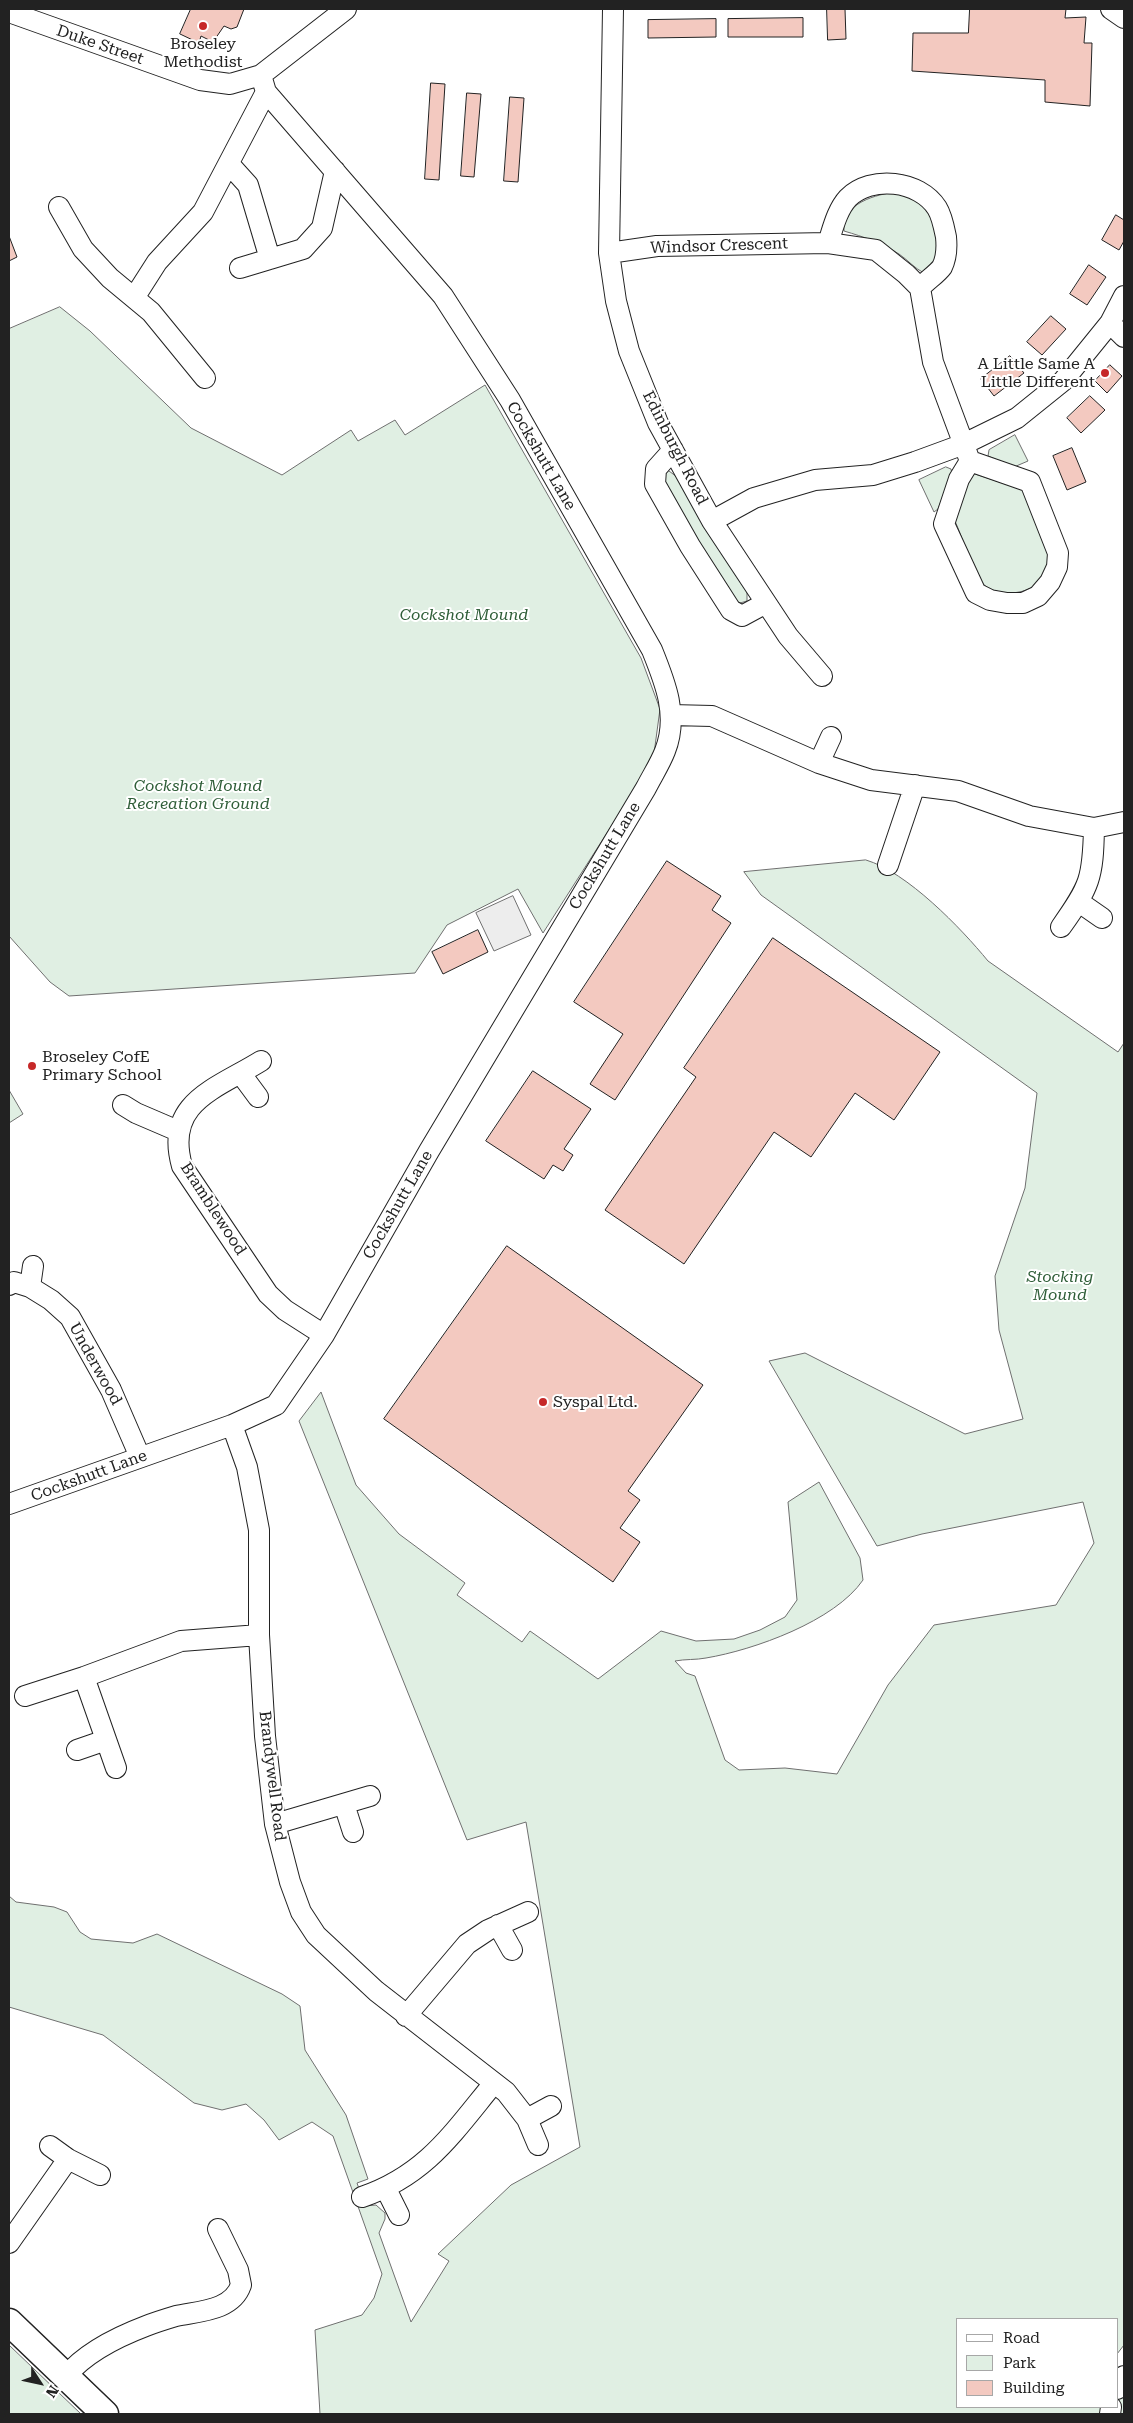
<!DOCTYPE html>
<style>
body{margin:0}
#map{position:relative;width:1133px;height:2423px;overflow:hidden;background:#fff;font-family:"Roboto Serif",serif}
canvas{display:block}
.frame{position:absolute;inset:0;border:10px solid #222;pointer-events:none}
.legend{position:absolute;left:956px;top:2318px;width:162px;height:90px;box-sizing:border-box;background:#fff;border:1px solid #a7a7a7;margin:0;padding:6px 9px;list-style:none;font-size:15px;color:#222}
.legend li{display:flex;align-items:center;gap:10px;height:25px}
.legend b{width:25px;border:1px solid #a7a7a7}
.north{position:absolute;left:15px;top:2358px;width:50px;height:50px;-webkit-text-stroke:4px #fff;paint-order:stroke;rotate:125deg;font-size:14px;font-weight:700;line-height:20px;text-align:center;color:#222}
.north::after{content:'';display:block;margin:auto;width:18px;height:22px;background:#222;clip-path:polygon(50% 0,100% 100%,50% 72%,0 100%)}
</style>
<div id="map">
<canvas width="1133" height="2423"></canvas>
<div class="frame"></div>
<ul class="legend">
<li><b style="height:6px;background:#fff"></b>Road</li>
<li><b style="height:14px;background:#e0efe3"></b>Park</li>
<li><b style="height:14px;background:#f3c9c0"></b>Building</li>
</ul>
<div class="north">N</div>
</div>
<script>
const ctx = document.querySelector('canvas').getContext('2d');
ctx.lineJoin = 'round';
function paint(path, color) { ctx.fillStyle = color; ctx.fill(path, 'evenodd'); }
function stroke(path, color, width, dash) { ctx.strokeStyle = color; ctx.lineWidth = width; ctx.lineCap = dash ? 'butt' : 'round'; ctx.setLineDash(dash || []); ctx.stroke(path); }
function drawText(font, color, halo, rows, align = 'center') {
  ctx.font = font + ' "Roboto Serif",serif'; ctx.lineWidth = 4; ctx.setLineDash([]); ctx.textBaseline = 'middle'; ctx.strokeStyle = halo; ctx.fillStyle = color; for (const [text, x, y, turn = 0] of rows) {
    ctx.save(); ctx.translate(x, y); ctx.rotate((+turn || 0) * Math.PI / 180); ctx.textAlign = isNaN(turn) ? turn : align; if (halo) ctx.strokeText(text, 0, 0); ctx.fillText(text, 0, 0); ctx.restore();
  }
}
const green = new Path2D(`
 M897,192C904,195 913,198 919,202C940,220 947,254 924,273C914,268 908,260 899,254C882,243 864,237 844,231C841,203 877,194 897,192Z
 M60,307L90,331L191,428L282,475L351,430L358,441L395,420L405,435L485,385L641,658L660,709L653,761L543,933L518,889L447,925L415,973L69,996L50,982L9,936V329Z
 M1015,435L1028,461L1014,467L988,456L989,450Z
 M946,467L951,469L952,474L938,509L934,512L919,480Z
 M669,471L677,477L747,592V601L740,603L736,601L665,487L663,477Z
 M972,473L1024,490L1050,557C1047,565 1045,577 1039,582C1025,597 990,597 979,579C969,562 963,539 955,521Z
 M866,860C907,872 961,928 988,961L1118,1052L1124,1043V2345L1117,2354V2319H957V2407H1117V2394L1121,2398L1124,2394V2414H320L315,2330L362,2315L374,2298L382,2274L333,2136L312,2122L279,2140L264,2120L246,2104L222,2110L194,2103L103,2035L9,2007V1896L16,1902L54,1907L67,1912L80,1932L91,1939L133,1943L157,1934L282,1994L300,2006L305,2050L346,2115L368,2179L357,2183L365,2206L376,2205L385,2213V2219L379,2233L411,2322L449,2261L438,2254L511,2185L580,2147L526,1822L467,1840L299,1421L321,1392L356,1485L399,1534L465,1583L457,1595L522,1642L530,1631L598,1679L661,1631L696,1641L734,1639L760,1630L785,1617L797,1600L788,1502L819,1482L860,1558L863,1580C835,1621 754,1650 706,1658C696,1660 685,1659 675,1661L686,1673L695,1676L725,1760L739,1770L785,1768L837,1774L888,1685L934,1625L1056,1605L1094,1543L1083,1502L922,1534L877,1546L769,1361L805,1353L965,1434L1023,1419L999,1330L995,1276L1025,1188L1037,1093L761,895L744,872Z
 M9,1090L23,1114L9,1123Z
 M9,2345L81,2414H9Z`);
const parking = new Path2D(`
 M513,896L531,935L494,951L476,913Z`);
const building = new Path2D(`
 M191,9H244L237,27L231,29L224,26L213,42L201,36L199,43L180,34Z
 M827,9H845L846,39L828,40Z
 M970,9H1066L1065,18L1086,17L1084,43H1092L1090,106L1045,102V80L912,71L913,33H968Z
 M803,18V37H728V19Z
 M716,19V37L648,38V20Z
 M431,83L445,84L439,180L425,179Z
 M467,93L481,94L474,177L461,176Z
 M510,97L524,98L518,182L504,181Z
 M1116,215L1124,220V241L1119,250L1102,240Z
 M9,236L17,257L9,261Z
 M1089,265L1106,277L1087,305L1070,294Z
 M1051,316L1066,329L1042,355L1027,342Z
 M1010,356L1024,373L994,396L981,379Z
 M1110,365L1122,376L1107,393L1095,381Z
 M1090,396L1105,410L1081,433L1067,418Z
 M1072,448L1086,482L1067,490L1053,456Z
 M667,861L721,896L712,910L731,923L615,1100L590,1084L623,1034L574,1002Z
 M478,930L488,952L443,974L432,952Z
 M773,938L940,1052L894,1120L855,1093L811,1157L774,1132L684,1264L605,1210L696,1077L684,1068Z
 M533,1071L591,1109L564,1149L573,1155L563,1171L553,1165L544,1179L486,1141Z
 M507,1246L703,1385L628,1491L640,1500L620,1528L640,1542L613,1582L384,1419Z`);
const minor = new Path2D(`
 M613,9L609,253L616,301L629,351L658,423L712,521L788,636L822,676
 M1111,9L1124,18
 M9,12L200,80L230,84L261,75L346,9
 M229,164L248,185L270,259
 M59,207L83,249L110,278L151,312L205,378
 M828,243C833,228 837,210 848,198C871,175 919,180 937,208C942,216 944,227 946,237C947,247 947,257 942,267C937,274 926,281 920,288
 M609,253L657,246L828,243L876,250L906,274L920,288L933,362L970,461L1030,482L1058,553L1057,567L1050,582L1038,596L1023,603H1007L990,600L976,593L944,524L959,479L970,461
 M240,268L303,249L322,228L335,171
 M134,298L157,262L203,212L266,92
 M1110,323L1124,337
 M673,450L656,469L655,484L690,546L731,610L742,616L766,603
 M712,521L754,498L815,480L873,475L915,462L964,444L1017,418L1063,381L1110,323L1124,296
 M671,715L712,716L819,763L871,780L958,791L1029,816L1094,828L1124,822
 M819,763L831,737
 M888,865L915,785
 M1079,902L1102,918
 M1061,927C1090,886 1093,878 1094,828
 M261,1061C216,1089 164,1102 182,1166L268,1294L285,1310L324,1335
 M241,1074L258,1097
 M123,1105L136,1113L178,1131
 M9,1285L14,1282L30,1287L51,1300L70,1317L111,1390L140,1457
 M30,1287L33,1266
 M232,1425L247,1467L259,1530V1635L265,1736L275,1824L290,1882L301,1912L316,1935L376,1991L506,2092L527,2119L538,2145
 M9,1504L232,1425L276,1405L324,1335L429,1151L646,788C652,776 660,764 665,751C679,716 665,682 652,650L510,400L443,296L266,92L261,75
 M84,1677L116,1768
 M25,1696L84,1677L181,1641L259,1635
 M77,1750L106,1740
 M344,1804L353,1832
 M275,1824L370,1796
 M498,1925L512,1950
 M406,2016L467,1944L488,1930L528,1912
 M527,2119L551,2106
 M50,2146L68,2159L100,2175
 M386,2189L399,2215
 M362,2197C426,2175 452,2134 494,2083
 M9,2243L68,2159
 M66,2376C86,2352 117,2337 146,2326C156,2322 166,2319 176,2316C199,2311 232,2311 241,2285L238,2270L218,2229
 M1117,2389L1124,2376
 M1110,2414L1111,2407`);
const major = new Path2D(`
 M9,2322L105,2414`);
const markers = [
 [203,26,5,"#c62828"],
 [1105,373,5,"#c62828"],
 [32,1066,5,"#c62828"],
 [543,1402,5,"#c62828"]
];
const poiNames = [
 ["Broseley",203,44,"center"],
 ["Methodist",203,62,"center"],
 ["A Little Same A",1095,364,"right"],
 ["Little Different",1095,382,"right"],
 ["Broseley CofE",42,1057],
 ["Primary School",42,1075],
 ["Syspal Ltd.",553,1402]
];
const streetNames = [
 ["Duke Street",100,45,19],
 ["Windsor Crescent",719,246,-2],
 ["Edinburgh Road",675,448,63],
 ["Cockshutt Lane",541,456,60],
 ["Cockshutt Lane",605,856,-59],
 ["Cockshutt Lane",398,1205,-60],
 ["Bramblewood",213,1209,57],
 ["Underwood",95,1364,61],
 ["Cockshutt Lane",89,1476,-20],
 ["Brandywell Road",272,1776,83]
];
const parkNames = [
 ["Cockshot Mound",464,615],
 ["Cockshot Mound",198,786],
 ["Recreation Ground",198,804],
 ["Stocking",1060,1277],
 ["Mound",1060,1295]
];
paint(green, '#e0efe3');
stroke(green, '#6f6f6f', 1);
paint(parking, '#ededed');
stroke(parking, '#6f6f6f', 1);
paint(building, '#f3c9c0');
stroke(building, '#222', 1);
stroke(minor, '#222', 22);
stroke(major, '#222', 29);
stroke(minor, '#fff', 20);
stroke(major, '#fff', 26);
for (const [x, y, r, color] of markers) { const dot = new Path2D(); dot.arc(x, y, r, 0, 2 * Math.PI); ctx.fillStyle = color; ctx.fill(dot); stroke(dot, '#fff', 2); }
drawText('16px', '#222', '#fff', poiNames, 'left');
drawText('16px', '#222', '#fff', streetNames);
drawText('italic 16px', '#2f5e38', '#fff', parkNames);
</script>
